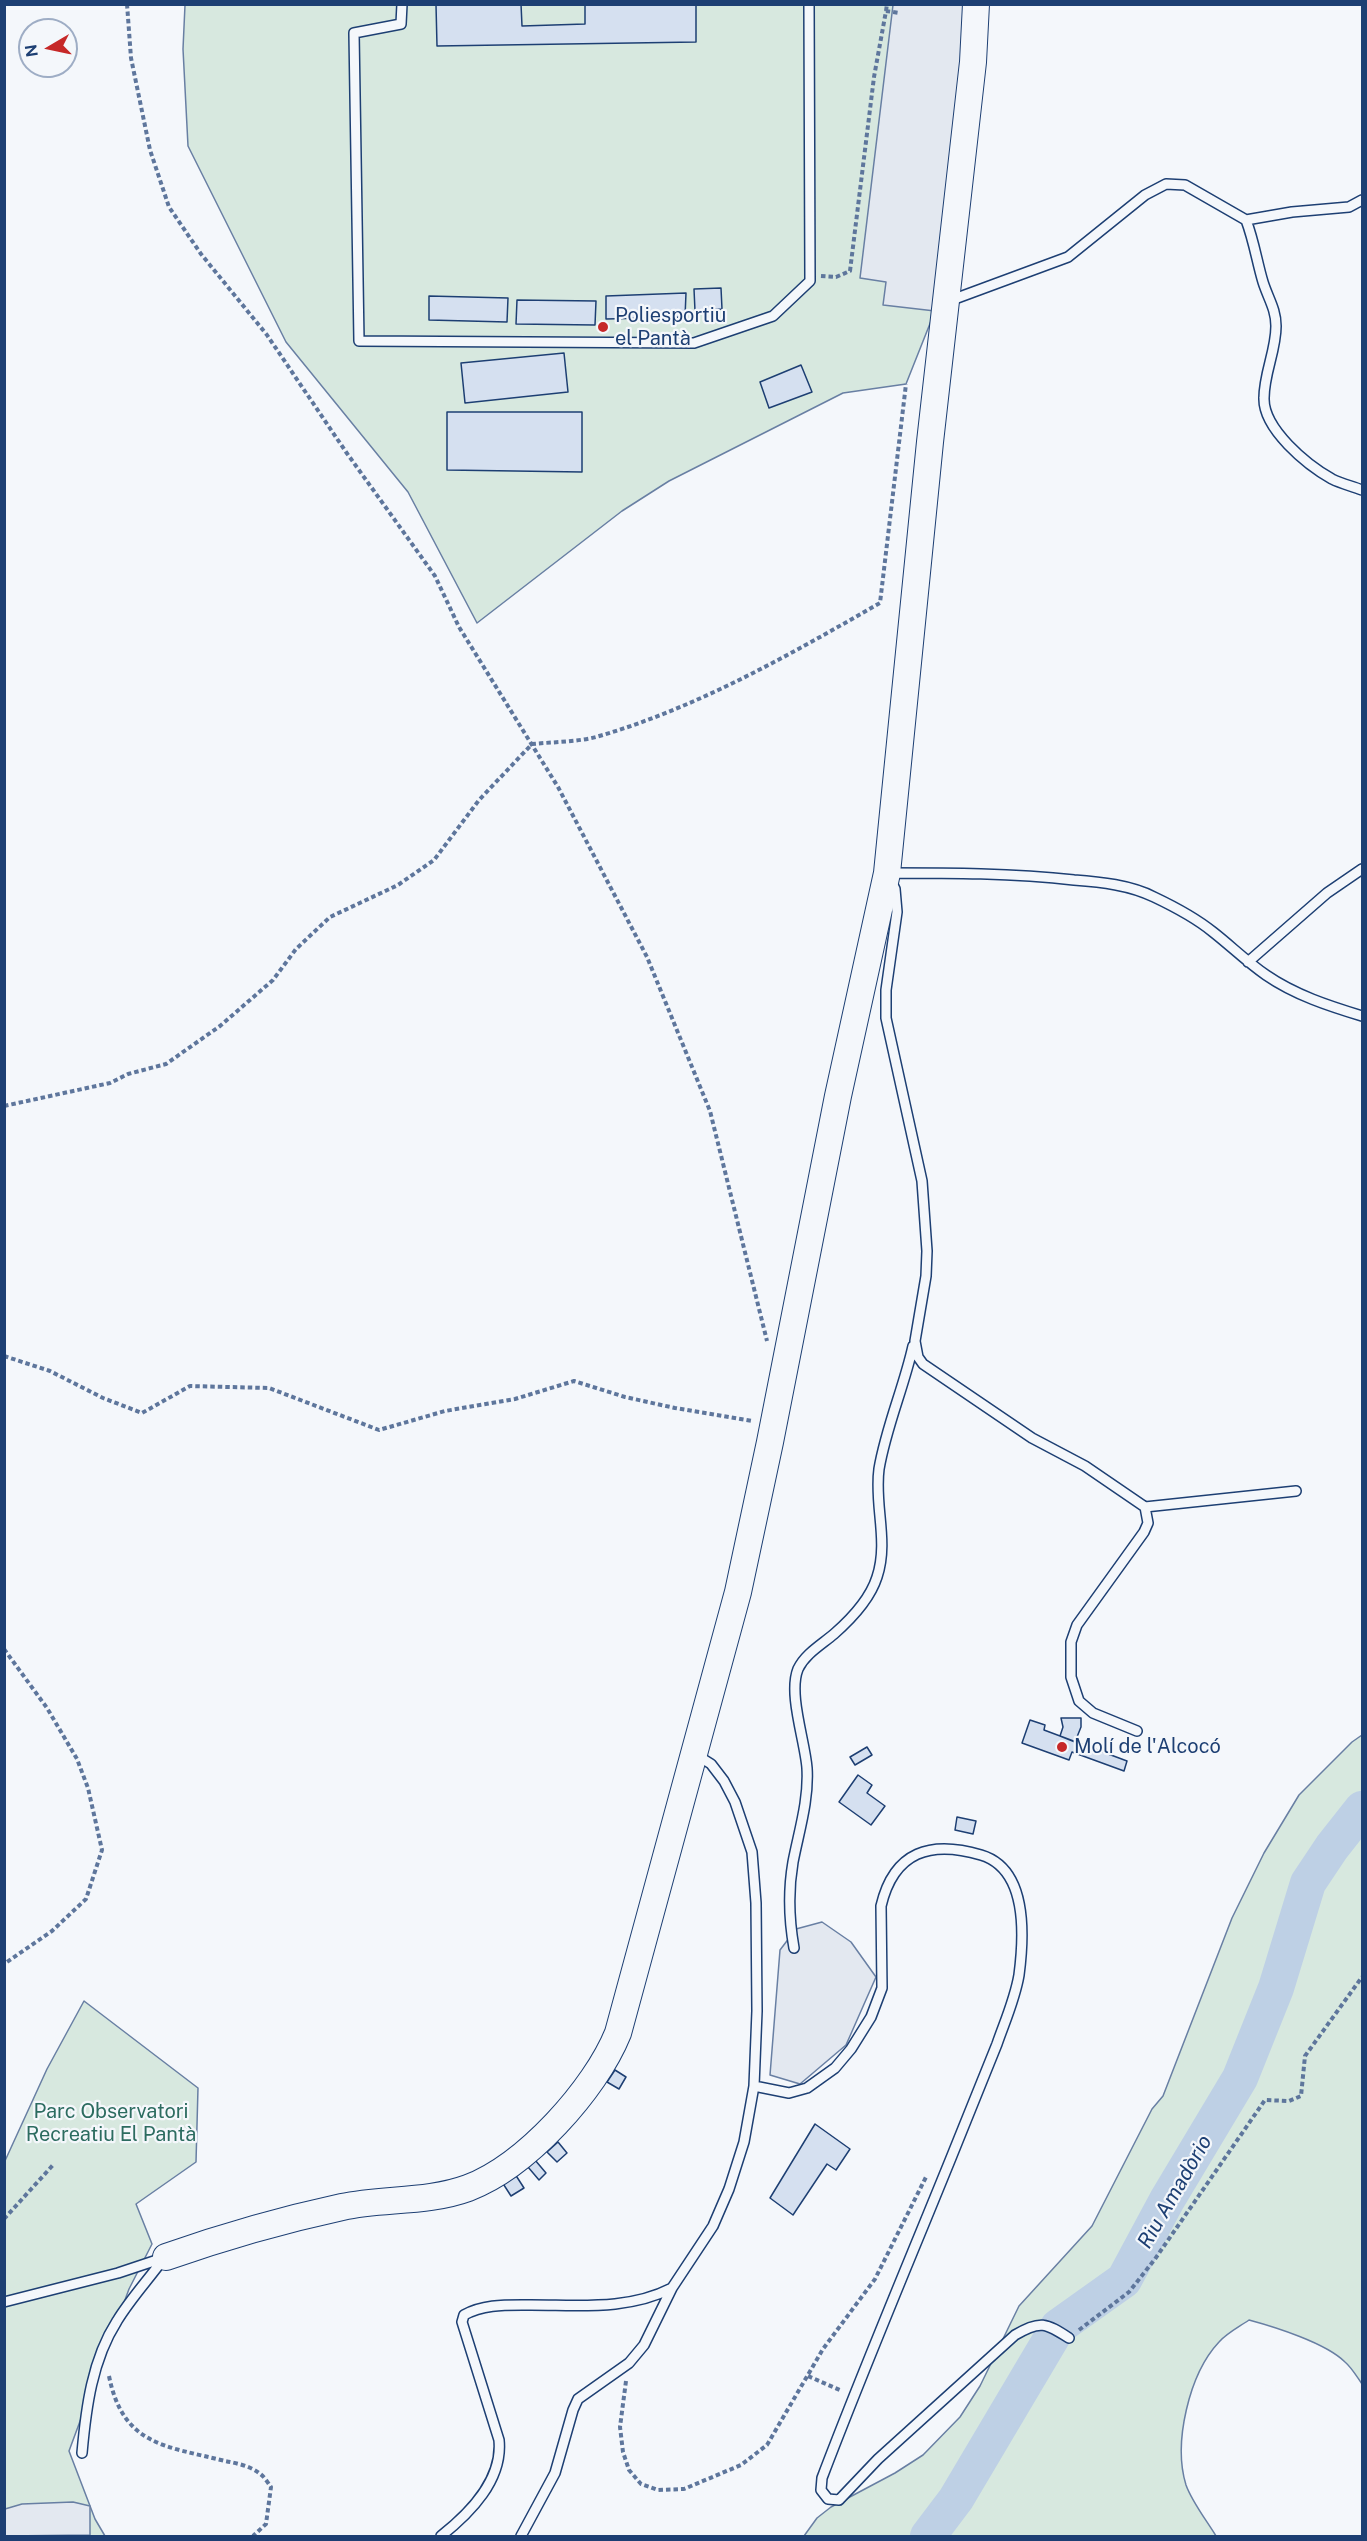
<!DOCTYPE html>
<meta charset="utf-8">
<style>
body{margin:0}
#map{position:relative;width:1367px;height:2541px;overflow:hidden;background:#f4f7fb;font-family:"Public Sans",sans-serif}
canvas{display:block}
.frame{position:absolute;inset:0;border:6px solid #1d3f73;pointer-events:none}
.north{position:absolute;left:18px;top:18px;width:60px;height:60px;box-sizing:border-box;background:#f4f7fb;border:2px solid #9eadc5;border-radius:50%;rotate:261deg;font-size:16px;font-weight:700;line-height:24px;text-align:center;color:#1d3f73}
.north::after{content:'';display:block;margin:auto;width:21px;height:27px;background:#c62828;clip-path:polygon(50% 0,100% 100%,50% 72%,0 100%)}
</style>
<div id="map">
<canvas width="1367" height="2541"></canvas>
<div class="frame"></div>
<div class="north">N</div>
</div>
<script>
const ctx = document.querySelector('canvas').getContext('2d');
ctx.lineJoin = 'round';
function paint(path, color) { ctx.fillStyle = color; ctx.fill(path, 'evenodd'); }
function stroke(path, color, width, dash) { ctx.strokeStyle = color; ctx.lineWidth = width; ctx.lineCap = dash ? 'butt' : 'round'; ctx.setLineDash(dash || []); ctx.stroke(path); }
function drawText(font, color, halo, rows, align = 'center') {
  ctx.font = font + ' "Public Sans",sans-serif'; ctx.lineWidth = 4.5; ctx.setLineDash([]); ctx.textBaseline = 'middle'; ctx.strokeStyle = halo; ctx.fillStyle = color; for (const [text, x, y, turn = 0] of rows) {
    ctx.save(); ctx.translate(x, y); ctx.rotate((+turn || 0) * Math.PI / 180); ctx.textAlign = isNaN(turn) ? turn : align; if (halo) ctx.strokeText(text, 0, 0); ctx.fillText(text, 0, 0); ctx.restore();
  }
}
const green = new Path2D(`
 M185,5H969L935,311L906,384L843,393L669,481L622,511L477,623L408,492L286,342L188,146L183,49Z
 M1362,1735V2384C1357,2377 1352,2368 1345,2362C1326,2343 1275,2327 1249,2320C1239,2327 1227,2333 1219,2342C1189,2374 1173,2443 1186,2485C1192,2502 1207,2521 1216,2536H804L817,2518L831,2507L895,2473L923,2455L960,2417L980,2386L1019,2306L1092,2226L1152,2109L1163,2096L1232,1918L1264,1853L1299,1795L1352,1742Z
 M84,2001L198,2088L196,2162L136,2204L152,2244L129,2289L69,2451L95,2519L105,2536H5L4,2163L47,2069Z`);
const parking = new Path2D(`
 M893,5H969L935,311L883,305L886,282L860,278Z
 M822,1922L851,1942L876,1977L846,2045L800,2084L770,2075L780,1950L796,1929Z
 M73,2502L90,2506V2535L5,2536V2509L22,2504Z`);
const river = new Path2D(`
 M928,2536L956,2499L1058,2327L1124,2280L1167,2200L1240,2078L1276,1988L1308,1883L1332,1847L1362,1809`);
const building = new Path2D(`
 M521,4H585V24L522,26Z
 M696,4V42L437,46L436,5Z
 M721,288L722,309L695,311L694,289Z
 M686,293L685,317L606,319V296Z
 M429,296L508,298L507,322L429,320Z
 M517,300L596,301L595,325L516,324Z
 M564,353L568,392L465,403L461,363Z
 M801,365L812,392L769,408L760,382Z
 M447,412H582V472L447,470Z
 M1061,1718H1081V1727L1075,1742L1060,1736L1063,1727Z
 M1030,1720L1045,1725L1044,1730L1127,1761L1124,1771L1072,1752L1069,1760L1022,1743Z
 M867,1747L872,1755L855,1765L850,1757Z
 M858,1775L872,1785L867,1793L885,1806L871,1825L839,1802Z
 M957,1817L976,1821L973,1834L955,1830Z
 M615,2070L626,2077L619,2089L607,2082Z
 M815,2124L850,2149L836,2170L827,2164L793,2215L770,2198Z
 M558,2142L567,2153L557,2162L547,2152Z
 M535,2160L546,2173L539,2180L528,2167Z
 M515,2174L524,2188L511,2196L502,2182Z`);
const path = new Path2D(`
 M127,4L131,58L150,150L169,207L201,254L267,335L346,452L435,576L459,627L558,787L647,957L710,1111L767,1341
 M886,11L887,4
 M821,276L836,277L850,271L874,77L886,11L899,13
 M4,1106L110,1083L128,1074L166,1064L220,1026L273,980L296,949L330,917L398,885L434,860L479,800L532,744C553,742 576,742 596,737C697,708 789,655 880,603L906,384
 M4,1356L50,1371L103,1398L142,1413L190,1386L269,1388L379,1430L445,1411L515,1399L574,1381L625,1397L675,1408L752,1421
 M4,1649L47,1708L77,1759L88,1788L102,1850L86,1899L52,1931L4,1964
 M4,2219L53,2165
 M1079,2330L1129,2292L1155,2259L1265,2100L1289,2101L1301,2096L1305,2056L1362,1977
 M109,2376C123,2446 166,2446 225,2461C236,2463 250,2466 259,2473C264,2476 268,2483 271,2487L266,2524L253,2536
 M808,2376L842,2391
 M626,2381L620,2427L623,2452L629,2470L641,2484L658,2490L684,2489L741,2465L767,2445L823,2349L875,2279L927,2175`);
const lane = new Path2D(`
 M402,4L401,24L354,33L359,341L694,343L773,316L810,281L809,4
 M1246,220C1254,241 1257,262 1263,282C1268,298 1276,309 1276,326C1276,351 1264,373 1264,398C1263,429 1307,465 1332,479C1342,484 1352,486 1362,490
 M949,301L1068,257L1145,195L1166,184L1185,185L1246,220L1292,212L1349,207L1362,200
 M1248,962L1327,893L1362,869
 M1145,1507L1296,1491
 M1137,1731L1093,1713L1079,1701L1071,1677V1642L1077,1625L1144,1532L1148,1523L1145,1507L1085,1466L1032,1438L923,1364L918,1357L915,1341L926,1276L927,1251L922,1181L886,1018V990L897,912L895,889L887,873C950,873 1012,873 1074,880C1101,882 1130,885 1154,897C1173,906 1197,919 1213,932C1231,946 1247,962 1266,975C1295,995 1329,1006 1362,1016
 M794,1948C789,1920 788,1891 793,1862C799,1831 809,1800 807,1768C805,1741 788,1694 798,1669C805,1654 821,1645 834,1634C850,1620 870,1599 877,1577C889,1541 874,1505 879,1469C886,1427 904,1387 913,1346
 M754,2086L789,2093L807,2088L835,2068L851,2049L871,2017L882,1988L881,1906C894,1851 931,1840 981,1855C1028,1869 1024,1937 1019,1975C1015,1999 1005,2021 997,2044C982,2082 966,2120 951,2158C908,2264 863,2370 822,2478L821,2490L828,2499L839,2500L878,2459L1015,2335C1040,2320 1046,2323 1069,2338
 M4,2302L118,2273L163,2258
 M82,2453C86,2408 92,2360 117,2321C131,2298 149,2279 164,2258
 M441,2536C470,2513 503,2480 499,2440L462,2322L464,2315C482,2305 502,2305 522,2305C573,2304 625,2312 672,2288
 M521,2536L555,2473L573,2410L578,2399L629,2363L644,2345L672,2288L713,2226L729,2189L744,2142L754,2086L757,2011L756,1903L752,1852L735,1802L724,1781L711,1764L695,1754`);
const secondary = new Path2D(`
 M166,2257C223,2237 282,2220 342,2207C383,2198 427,2203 468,2188C526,2166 595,2090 618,2033L738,1592L770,1442L838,1096L887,873L930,442L973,62L976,4`);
const markers = [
 [603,327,6,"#c62828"],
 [1062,1747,6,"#c62828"]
];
const poiNames = [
 ["Poliesportiu",615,316],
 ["el Pantà",615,339],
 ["Molí de l'Alcocó",1074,1747]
];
const parkNames = [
 ["Parc Observatori",111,2112],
 ["Recreatiu El Pantà",111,2135]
];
const waterNames = [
 ["Riu Amadòrio",1175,2192,-60]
];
paint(green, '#d7e8df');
stroke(green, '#687fa3', 1.5);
paint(parking, '#e3e8f0');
stroke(parking, '#687fa3', 1.5);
stroke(river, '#bed0e5', 36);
paint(building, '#d5e0f0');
stroke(building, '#1d3f73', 1.5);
stroke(lane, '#1d3f73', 12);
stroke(secondary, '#1d3f73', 28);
stroke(path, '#5e769c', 4, [4.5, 3]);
stroke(lane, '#f4f7fb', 9);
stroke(secondary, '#f4f7fb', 26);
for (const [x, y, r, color] of markers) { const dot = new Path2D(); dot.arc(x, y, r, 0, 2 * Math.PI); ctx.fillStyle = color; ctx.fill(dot); stroke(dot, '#f4f7fb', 2); }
drawText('20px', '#1d3f73', '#f4f7fb', poiNames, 'left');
drawText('20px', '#2c6c60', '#f4f7fb', parkNames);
drawText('italic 21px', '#1d3f73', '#f4f7fb', waterNames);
</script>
